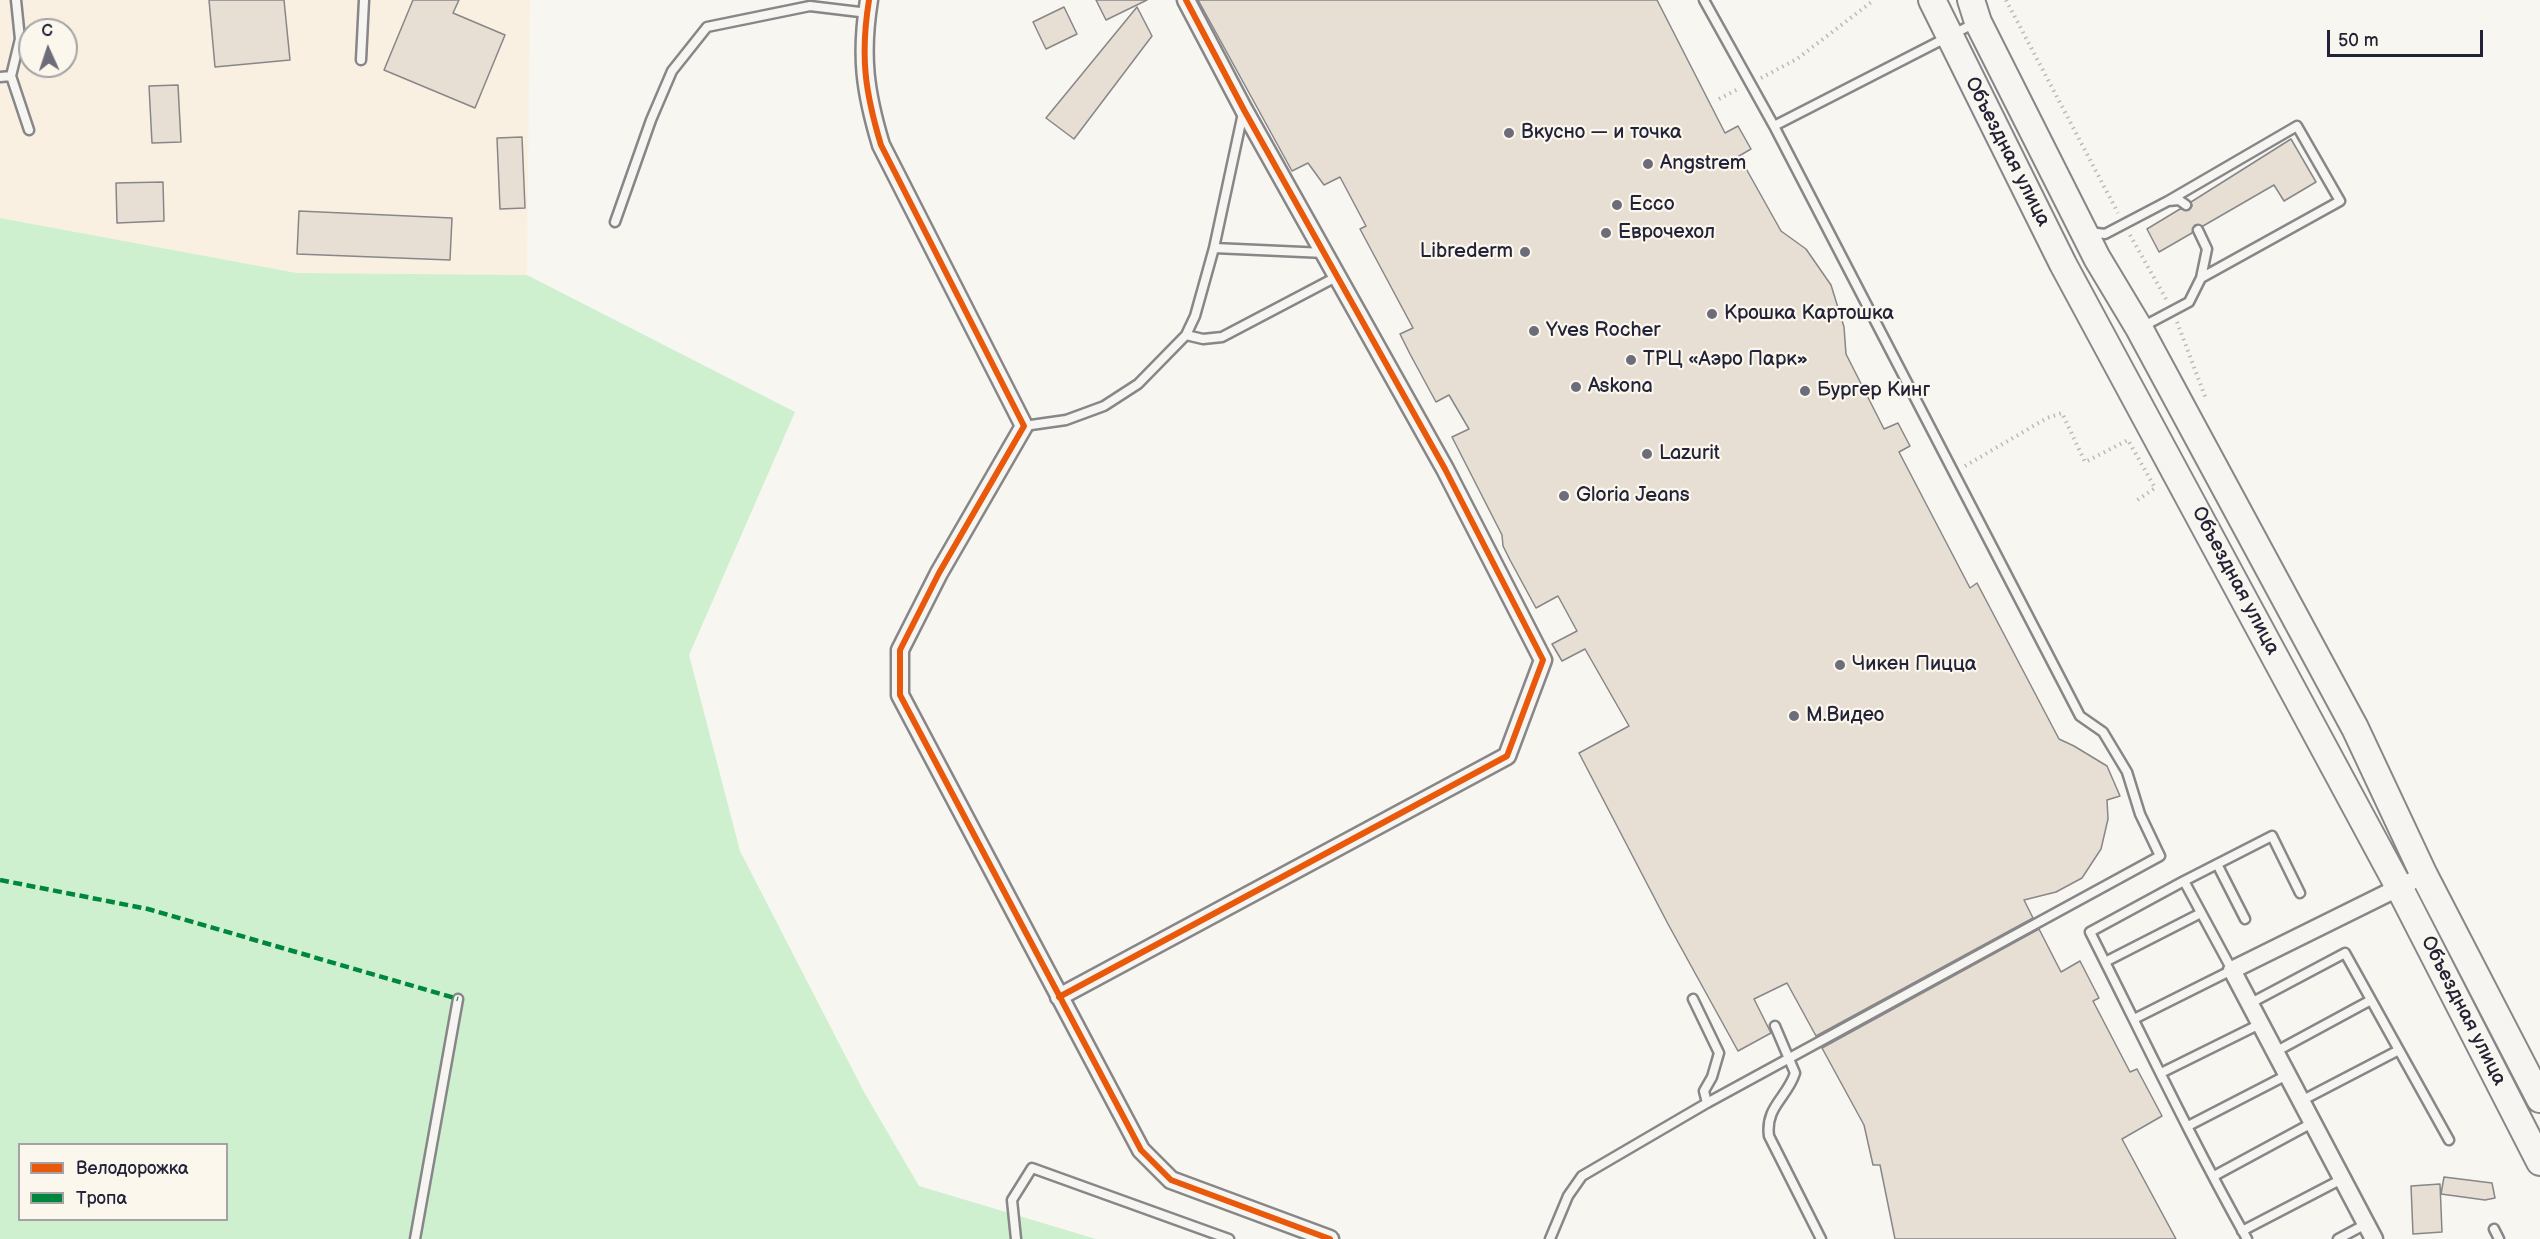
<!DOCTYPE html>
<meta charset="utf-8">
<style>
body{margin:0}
#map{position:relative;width:2540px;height:1239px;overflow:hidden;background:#f8f6f0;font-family:"Balsamiq Sans",sans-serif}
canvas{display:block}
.legend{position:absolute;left:18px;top:1143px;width:210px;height:78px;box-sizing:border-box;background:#fbf7ec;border:2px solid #a4a2a5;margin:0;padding:8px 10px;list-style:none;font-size:18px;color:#22223b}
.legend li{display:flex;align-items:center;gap:12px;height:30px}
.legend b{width:30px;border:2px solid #a4a2a5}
.north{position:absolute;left:18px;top:18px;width:60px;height:60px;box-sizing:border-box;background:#fbf7ec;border:2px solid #a4a2a5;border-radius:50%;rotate:357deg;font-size:16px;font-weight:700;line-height:24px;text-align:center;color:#22223b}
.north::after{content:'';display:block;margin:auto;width:21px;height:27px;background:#6d6c7a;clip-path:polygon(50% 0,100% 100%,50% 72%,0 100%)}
.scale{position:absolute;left:2327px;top:30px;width:156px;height:27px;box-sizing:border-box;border:3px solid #22223b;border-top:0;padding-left:8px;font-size:18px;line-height:21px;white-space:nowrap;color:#22223b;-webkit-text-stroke:4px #fbf7ec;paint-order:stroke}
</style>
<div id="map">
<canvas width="2540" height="1239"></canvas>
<ul class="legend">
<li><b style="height:8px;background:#e8590c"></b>Велодорожка</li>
<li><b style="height:8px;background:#00873e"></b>Тропа</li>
</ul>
<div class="north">С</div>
<div class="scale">50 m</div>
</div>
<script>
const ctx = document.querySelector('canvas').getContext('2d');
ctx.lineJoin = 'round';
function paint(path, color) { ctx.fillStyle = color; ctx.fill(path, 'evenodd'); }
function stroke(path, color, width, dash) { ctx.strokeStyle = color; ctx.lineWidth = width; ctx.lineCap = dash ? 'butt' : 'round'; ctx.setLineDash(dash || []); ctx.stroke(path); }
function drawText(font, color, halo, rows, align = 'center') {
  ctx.font = font + ' "Balsamiq Sans",sans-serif'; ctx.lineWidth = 4.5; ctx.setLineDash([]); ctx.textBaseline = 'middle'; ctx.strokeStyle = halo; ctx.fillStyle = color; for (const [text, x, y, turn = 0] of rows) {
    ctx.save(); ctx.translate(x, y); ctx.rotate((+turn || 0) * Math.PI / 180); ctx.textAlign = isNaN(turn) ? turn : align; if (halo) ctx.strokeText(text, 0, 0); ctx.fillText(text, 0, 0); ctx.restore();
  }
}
const built = new Path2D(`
 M0,0H530L527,275L297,273L0,218ZM30,30H66V66H30Z`);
const green = new Path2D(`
 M0,218L297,273L527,275L795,412L689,655L740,851L864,1092L919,1186L1096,1239H0ZM20,1144H226V1220H20Z`);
const building = new Path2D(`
 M209,0H284L290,60L215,67Z
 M413,0H459L453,13L505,35L475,108L384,70Z
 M1096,0H1147L1106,20Z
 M1198,0H1657L1725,133L1738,126L1751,149L1739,156L1781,231L1806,249L1831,285L1844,327L1846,354L1884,429L1898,423L1910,446L1899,452L1970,588L1977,583L2059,739L2074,746L2107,766L2120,796L2107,800L2108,819L2101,849L2082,878L2056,892L2024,900L2033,918L1816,1036L1787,983L1754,999L1771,1033L1738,1051L1668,924L1579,753L1629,726L1585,649L1562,661L1552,644L1577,631L1558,596L1536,608L1510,560L1503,546L1502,535L1452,437L1469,429L1449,395L1436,402L1410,354L1400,334L1413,328L1360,229L1366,226L1340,177L1324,185L1308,163L1292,171Z
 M1064,7L1077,34L1046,49L1033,22Z
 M1137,7L1152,36L1074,139L1046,118Z
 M178,85L181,142L152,143L149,86Z
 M522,137L525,208L500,209L497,138Z
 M2291,139L2316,182L2284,201L2274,185L2203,226L2195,225L2192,233L2159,252L2147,229L2180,209L2189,210L2192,206L2191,202Z
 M163,182L164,221L117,223L116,183Z
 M299,211L452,218L450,260L297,254Z
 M2039,929L2061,972L2080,961L2099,998L2093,1001L2130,1072L2137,1069L2162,1116L2122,1139L2176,1239H1895L1880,1165H1873L1864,1125L1822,1048Z
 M2444,1177L2492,1183L2495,1198L2485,1200L2441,1194Z
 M2440,1184L2442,1232L2413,1234L2411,1186Z`);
const path = new Path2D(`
 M2006,0L2118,213
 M1761,78L1797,59L1874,0
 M1719,99L1738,89
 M2130,235L2166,299
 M2177,322L2206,399
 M1965,466L2047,418L2062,413L2085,462L2128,440L2155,488L2136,501`);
const lane = new Path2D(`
 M16,0L20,39L11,76L29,130
 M361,60L364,0
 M0,77L11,76
 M1774,126L1975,23
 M2168,201L2297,126L2340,201L2201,278
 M615,222L651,120L672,71L707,27L810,6L868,13
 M2089,232L2105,234L2168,201L2179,200L2186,205
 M1214,248L1325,253
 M2142,327L2189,302L2201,278L2207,249L2198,230
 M1186,335L1203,339L1222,337L1338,276
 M1024,426L1066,420L1104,406L1138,384L1186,335L1195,316L1214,248L1243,113
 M2217,864L2245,919
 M2184,881L2272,836L2300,893
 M2105,962L2201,913
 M1693,999L1719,1053L1712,1077L1704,1091L1707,1103
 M2249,1004L2345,953L2449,1140
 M2134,1019L2232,970L2184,881L2090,932C2142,1035 2191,1139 2247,1239
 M1775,1026L1795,1073C1787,1098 1765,1107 1769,1136L1821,1239
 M2275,1052L2371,1000
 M2161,1073L2260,1024
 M2301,1101L2399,1050
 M2188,1126L2287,1075
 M2214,1176L2312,1123
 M2494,1229L2499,1239
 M2242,1231L2342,1179
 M415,1239L458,999
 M1016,1239L1012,1200L1032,1168L1229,1239
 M1550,1239L1568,1196L1582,1176L1707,1103L2160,856L2140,814L2127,772L2103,732L2080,716L1774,126L1704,0
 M2338,1239L2366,1224`);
const street = new Path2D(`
 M869,0C860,56 865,92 881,145L1024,426L939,573L900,650V695L1141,1150L1171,1180L1330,1239
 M1059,997L1507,756L1543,660L1445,469L1244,110L1186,0
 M2374,1239L2232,970L2424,875`);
const primary = new Path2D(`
 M1932,0L2063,264L2399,887L2540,1162
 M1971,0L1978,22L2097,258L2139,328L2355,728L2424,875L2540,1099`);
const quiet = new Path2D(`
 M0,880L148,909L458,999`);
const cycleway = new Path2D(`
 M869,0C860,56 865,92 881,145L1024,426L939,573L900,650V695L1141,1150L1171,1180L1330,1239
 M1059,997L1507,756L1543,660L1445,469L1244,110L1186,0`);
const markers = [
 [1509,133,6,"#6d6c7a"],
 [1648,164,6,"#6d6c7a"],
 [1617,205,6,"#6d6c7a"],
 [1606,233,6,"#6d6c7a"],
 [1525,252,6,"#6d6c7a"],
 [1712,314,6,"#6d6c7a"],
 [1534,331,6,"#6d6c7a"],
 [1631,360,6,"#6d6c7a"],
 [1576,387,6,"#6d6c7a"],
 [1805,391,6,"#6d6c7a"],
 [1647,454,6,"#6d6c7a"],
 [1564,496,6,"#6d6c7a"],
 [1840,665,6,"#6d6c7a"],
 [1794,716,6,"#6d6c7a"]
];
const poiNames = [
 ["Вкусно — и точка",1521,133],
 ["Angstrem",1660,164],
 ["Ecco",1629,205],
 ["Еврочехол",1618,233],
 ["Librederm",1513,252,"right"],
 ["Крошка Картошка",1724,314],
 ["Yves Rocher",1546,331],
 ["ТРЦ «Аэро Парк»",1643,360],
 ["Askona",1588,387],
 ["Бургер Кинг",1817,391],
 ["Lazurit",1659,454],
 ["Gloria Jeans",1576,496],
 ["Чикен Пицца",1852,665],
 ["М.Видео",1806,716]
];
const streetNames = [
 ["Объездная улица",2007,152,63],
 ["Объездная улица",2235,581,62],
 ["Объездная улица",2463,1011,63]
];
paint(built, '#f9f0e2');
paint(green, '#cef0cf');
paint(building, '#e8dfd4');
stroke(building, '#878688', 1.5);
stroke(lane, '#878688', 13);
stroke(street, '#878688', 21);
stroke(primary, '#878688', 30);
stroke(path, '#bcbab9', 4, [1.5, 4.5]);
stroke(lane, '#f6f5f1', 8);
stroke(street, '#f6f5f1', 16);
stroke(primary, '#f6f5f1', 26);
stroke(quiet, '#00873e', 4.5, [9, 4.5]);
stroke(cycleway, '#e8590c', 6);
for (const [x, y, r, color] of markers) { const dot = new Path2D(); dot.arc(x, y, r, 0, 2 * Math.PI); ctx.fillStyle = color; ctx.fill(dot); stroke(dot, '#fbf7ec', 2); }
drawText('20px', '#22223b', '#fbf7ec', poiNames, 'left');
drawText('20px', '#22223b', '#fbf7ec', streetNames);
</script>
